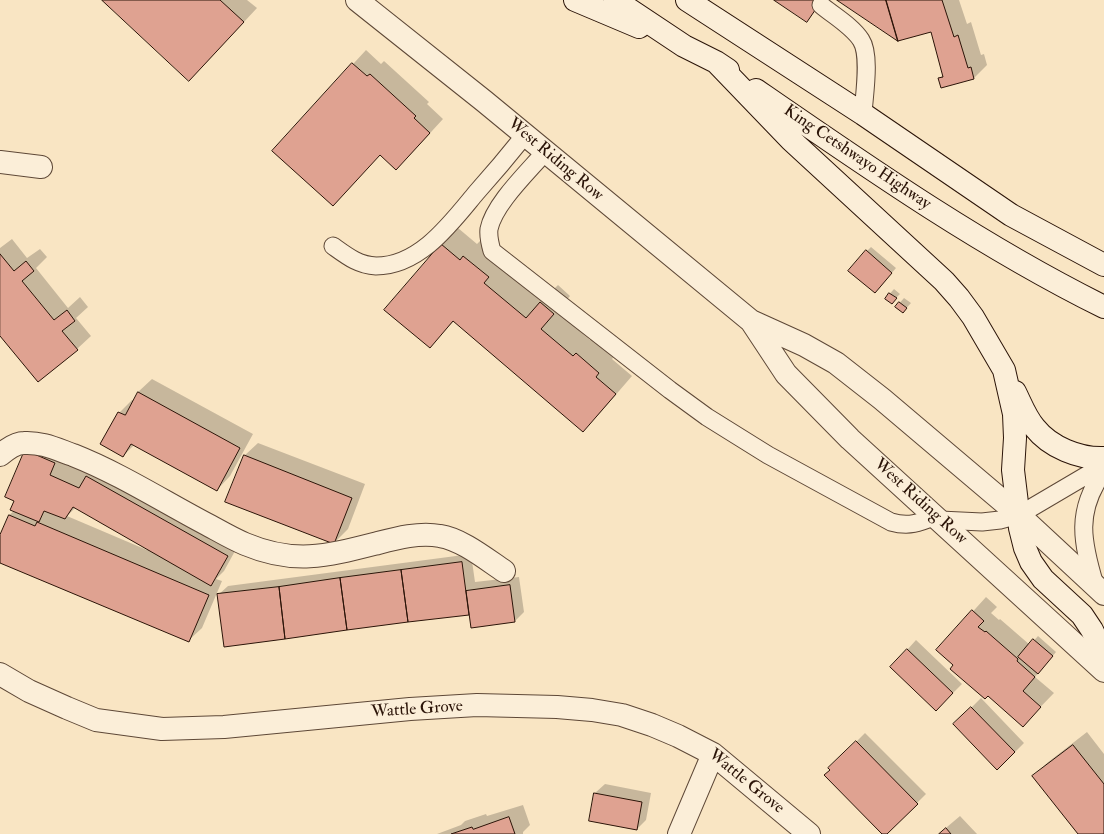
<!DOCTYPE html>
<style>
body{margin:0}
canvas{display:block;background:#f9e5c3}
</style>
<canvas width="1104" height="834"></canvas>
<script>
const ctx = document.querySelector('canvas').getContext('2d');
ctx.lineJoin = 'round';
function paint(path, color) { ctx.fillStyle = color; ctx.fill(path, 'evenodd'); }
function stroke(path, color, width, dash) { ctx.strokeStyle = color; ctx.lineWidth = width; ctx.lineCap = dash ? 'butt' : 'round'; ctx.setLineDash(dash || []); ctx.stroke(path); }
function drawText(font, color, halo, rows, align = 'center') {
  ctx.font = font + ' "IM FELL Double Pica",serif'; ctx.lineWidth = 3; ctx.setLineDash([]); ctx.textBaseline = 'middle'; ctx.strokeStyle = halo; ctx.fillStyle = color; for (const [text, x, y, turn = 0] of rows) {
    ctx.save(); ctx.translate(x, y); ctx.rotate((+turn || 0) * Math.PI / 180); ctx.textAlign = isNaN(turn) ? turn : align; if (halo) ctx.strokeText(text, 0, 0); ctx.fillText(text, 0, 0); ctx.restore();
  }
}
const shadow = new Path2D(`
 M104,0H247L257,8L203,66Z
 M839,0H959L967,24L971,22L981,55L984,54L987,65L974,78L941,87L939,79L944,74L932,31Z
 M366,50L381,64L384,61L429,102L427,104L443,119L410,155L273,151Z
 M458,228L477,244L481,240L505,260L542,301L558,285L570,296L557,312L590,340L593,336L615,355L612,359L632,376L600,413L583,430L454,321L429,347L442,245Z
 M12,239L27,258L40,249L47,257L36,268L68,308L80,297L88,307L76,318L91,336L77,349L38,381L0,334V248Z
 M871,247L896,268L879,288L867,251Z
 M894,289L900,294L896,298H886Z
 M904,298L911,303L903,312L896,307Z
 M152,379L253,434L230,476L217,490L134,445L123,456L119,413L132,400H134L138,392Z
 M39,437L240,542L224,571L216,579L222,581L202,628L188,641L0,562V538L9,515L14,511ZM76,507L147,549V550L67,516Z
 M258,443L365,484L348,529L334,543L244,456Z
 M471,554L475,582L519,577L524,612L515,621L470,613L225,645L218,595L228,586Z
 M986,597L997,607L991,613L999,620L1000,619L1030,645L1038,636L1056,652L1035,677L1054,693L1023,725L938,650Z
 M916,640L962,684L945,701L907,650Z
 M981,698L1024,743L1015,752L955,724Z
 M1087,732L1104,754V834H1079L1034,776L1047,763Z
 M865,733L926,794L886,834H883L830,768Z
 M605,784L651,793L646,820L637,829L590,821L595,793Z
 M523,805L530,825L523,832V834H437L461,825L465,821L486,814L487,816Z
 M960,816L977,834H940L947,827Z`);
const building = new Path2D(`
 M102,0H220L244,22L189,81Z
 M774,0H822L807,22Z
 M837,0H886L898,41Z
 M886,0H942L954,37L958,35L968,68L971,67L974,79L941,88L938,78L943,77L931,32L898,41Z
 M352,63L367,76L370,74L416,116L414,118L430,133L396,170L380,155L333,206L272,151Z
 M441,244L460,260L463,256L489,277L484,283L526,318L540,302L554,314L541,329L573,356L576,353L599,373L596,377L616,394L583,432L453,321L430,348L384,310Z
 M866,250L892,273L875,293L848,271Z
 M0,254L14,271L26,261L34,271L22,281L54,320L67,310L75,321L62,331L78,350L38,382L0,336Z
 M889,293L897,298L892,304L885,299Z
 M899,302L907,308L903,313L895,307Z
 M138,392L240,448L217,491L131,444L123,457L100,444L118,412L125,415Z
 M25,450L55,463L50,475L79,488L86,476L228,556L211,586L73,507L65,519L44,511L39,522L10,510L14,501L5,497Z
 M244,455L352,498L334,544L225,502Z
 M9,515L35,526L37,522L209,595L189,642L0,563V535Z
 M462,562L469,615L408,622L401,570Z
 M401,570L408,622L347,630L340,578Z
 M340,578L347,630L285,639L279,587Z
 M510,585L515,622L471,628L466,591Z
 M279,587L285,639L224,647L217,594Z
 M972,610L984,621L978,627L985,632L986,631L1018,659L1017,661L1035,677L1023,691L1041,707L1023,727L988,696L985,699L950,669L953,665L936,650Z
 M1033,639L1053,656L1038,674L1018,657Z
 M907,649L953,693L936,711L890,667Z
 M971,707L1015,752L997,770L953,724Z
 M856,741L918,804L887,834H882L824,775L830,770L828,768Z
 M1073,745L1104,784V834H1078L1032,776Z
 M594,793L642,802L637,830L589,821Z
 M509,817L515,834H451L472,827L473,829Z
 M946,828L951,834H939Z`);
const lane = new Path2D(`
 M821,5C834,16 852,26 861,40C871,55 864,96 863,114
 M545,152C528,172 494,204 489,229C488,237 490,244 492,251L670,390L707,417L768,455L891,522C909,527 919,523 936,516
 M333,246C347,256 358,265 376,266C420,266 451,223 476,193C493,174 509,155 525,135
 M940,520L982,522L1000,520L1019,515L1104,465
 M1095,585C1082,542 1075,511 1104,471`);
const street = new Path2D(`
 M357,0L484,101L751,321L804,345L836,363L882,399L1019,515L1104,594
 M0,162L41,167
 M751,321L786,374L850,439L1104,671
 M0,455C6,450 15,443 24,443C42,442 56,449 73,455C121,474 164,502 210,526C221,532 233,539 245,544C295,565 327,556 378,543C397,538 420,532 440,536C461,539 486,559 504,571
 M0,674L29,691L67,708L96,720L162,729L224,727L410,709L477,705L557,707L592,710L622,715L652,725L678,736L713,754L809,834
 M679,834L713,754`);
const secondary = new Path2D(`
 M575,0L639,27
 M615,0L684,46L716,62L728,70
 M687,0L863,114L1011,215L1104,265
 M716,62L791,140L944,281L959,298L973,317L1004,370L1014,414L1015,438L1013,470L1020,528L1025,548L1031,562L1043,579L1082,615L1092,630L1104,654
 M756,90C869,168 981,246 1104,307
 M1015,392C1021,404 1026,418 1035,428C1050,447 1079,459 1104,458`);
const streetNames = [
 ["King Cetshwayo Highway",857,158,34],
 ["West Riding Row",555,160,40],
 ["West Riding Row",920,502,42],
 ["Wattle Grove",417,710,-4],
 ["Wattle Grove",746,782,39]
];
paint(shadow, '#0003');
paint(building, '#dfa291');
stroke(building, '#2b1408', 1);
stroke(lane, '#5e4837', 19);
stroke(street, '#5e4837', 24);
stroke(secondary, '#2b1408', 24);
stroke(lane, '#fbeed8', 17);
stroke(street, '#fbeed8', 22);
stroke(secondary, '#fbeed8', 22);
drawText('17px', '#2b1408', '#fbeed8', streetNames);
</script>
